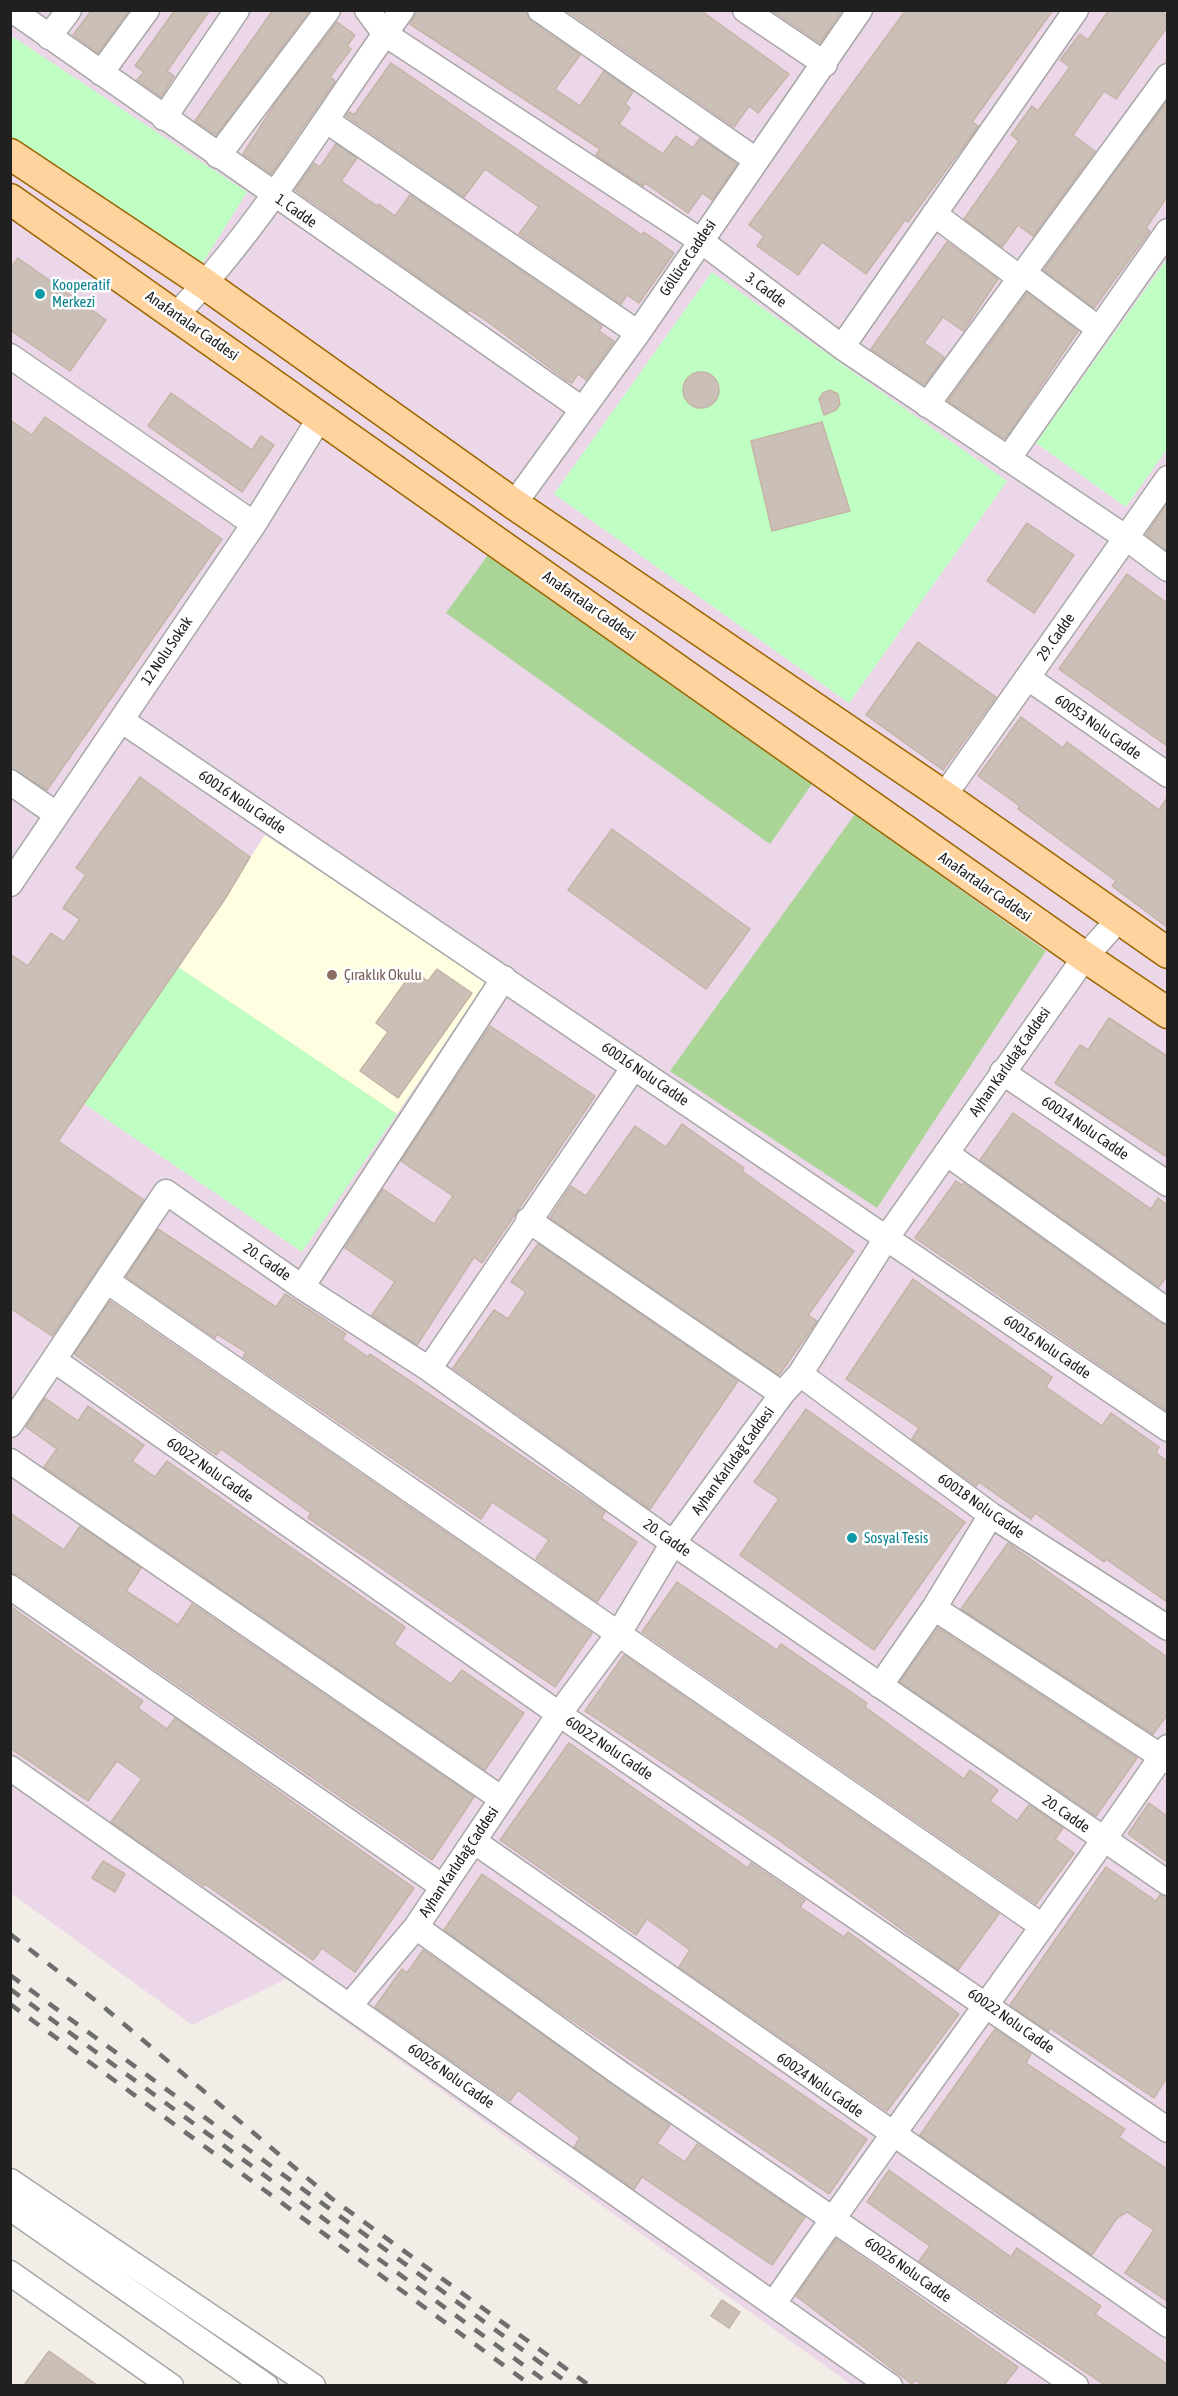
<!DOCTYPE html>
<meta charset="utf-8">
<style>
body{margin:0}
#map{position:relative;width:1178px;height:2396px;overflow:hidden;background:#f2ede6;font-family:"Asap Condensed",sans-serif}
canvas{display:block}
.frame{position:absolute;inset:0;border:12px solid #202020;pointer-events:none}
</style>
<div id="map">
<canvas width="1178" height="2396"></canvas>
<div class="frame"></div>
</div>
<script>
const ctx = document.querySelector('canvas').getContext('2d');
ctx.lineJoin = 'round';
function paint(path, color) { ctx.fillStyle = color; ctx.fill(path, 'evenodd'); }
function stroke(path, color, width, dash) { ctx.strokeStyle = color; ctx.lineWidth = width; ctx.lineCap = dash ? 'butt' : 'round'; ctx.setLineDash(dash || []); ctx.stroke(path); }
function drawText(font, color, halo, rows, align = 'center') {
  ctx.font = font + ' "Asap Condensed",sans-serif'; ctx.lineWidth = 5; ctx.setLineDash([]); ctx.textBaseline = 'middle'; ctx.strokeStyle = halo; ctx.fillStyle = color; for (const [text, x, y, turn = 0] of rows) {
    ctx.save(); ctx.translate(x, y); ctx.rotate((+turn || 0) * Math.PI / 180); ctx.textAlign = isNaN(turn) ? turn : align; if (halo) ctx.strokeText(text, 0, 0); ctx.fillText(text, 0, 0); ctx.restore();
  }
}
const industrial = new Path2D(`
 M11,11H1167V2385H852L286,1979L192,2025L11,1893Z`);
const education = new Path2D(`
 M265,835L486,982L397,1114L178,967Z`);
const forest = new Path2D(`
 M488,555L814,781L770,844L446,613Z
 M855,814L1046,951L877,1208L670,1071Z`);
const park = new Path2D(`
 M10,35L247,192L202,264L11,137Z
 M1167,259V449L1126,507L1036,443Z
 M712,272L1007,481L849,703L554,494Z
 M178,967L397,1114L302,1252L83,1103Z`);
const building = new Path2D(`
 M92,10H129L98,53L73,35Z
 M175,10H210L167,71L174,76L161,97L137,80L144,72L135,66Z
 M273,10H310L216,135L195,121Z
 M418,10H526L532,22L580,55L555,89L580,106L604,71L633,92L625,104L630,108L619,124L663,154L676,136L693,148L700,138L737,164L712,200L702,193L688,213L645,183L643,186L596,155L600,149L410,24Z
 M566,10H700L789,74L758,113L749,106L734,127Z
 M771,10H842L820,43Z
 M906,10H1053L972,122L978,126L974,132L908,222L905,220L866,274L822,242L798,275L757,246L764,236L749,225Z
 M1109,10H1160L1167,16V27L1116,99L1104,91L1073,135L1095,151L1033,236L1018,225L1002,247L964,219L1019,141L1011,135L1032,106L1038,111L1070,67L1060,60L1080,34L1088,40Z
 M337,22L355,35L347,46L351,49L330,77L335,81L271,174L243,154L276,102Z
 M391,63L642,235L644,232L674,253L639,303L627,295L621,304L519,234L539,207L485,169L464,197L346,116L349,112L354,115Z
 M1167,101V197L1146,228L1150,231L1094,308L1044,270Z
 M336,144L357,158L341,181L377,206L379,204L395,216L410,195L602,326L599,331L614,341L586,380L578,374L572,383L566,380L484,319L470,310L468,312L295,190L314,163L320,167Z
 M947,242L998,279L963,331L943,317L924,343L944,357L924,385L871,349Z
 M18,258L106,320L70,371L10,330V269Z
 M1027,293L1078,331L1005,439L948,401Z
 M683 390a18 18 0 1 1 36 0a18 18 0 1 1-36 0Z
 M830,390L838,394L840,404L836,410L824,415L819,399L823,393Z
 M171,393L252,450L261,436L274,445L242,492L148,426Z
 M45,417L222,539L47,790L10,768V420L32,435Z
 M822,422L850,511L772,531L751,441Z
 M1167,503V551L1146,535Z
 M1027,523L1074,555L1034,613L987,581Z
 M1127,574L1167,603V746L1059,669Z
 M918,642L996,697L943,770L866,715Z
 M1021,717L1063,748L1067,742L1159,810L1167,798V927L1112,886L1116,881L1018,809L1020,806L978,776Z
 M140,777L250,857L225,899L58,1141L144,1200L52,1336L10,1308V954L28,966L51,933L64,942L80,919L63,908L86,875L76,868Z
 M612,829L750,929L706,989L568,890Z
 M437,969L472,993L398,1098L360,1071L388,1032L376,1023L413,971L428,981Z
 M1109,1018L1167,1056V1157L1055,1083L1080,1045L1088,1050Z
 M490,1026L595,1096L482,1263L474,1257L417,1345L372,1315L395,1282L345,1248L383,1189L434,1224L453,1196L401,1161Z
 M1013,1113L1151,1209L1158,1198L1167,1205V1275L1159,1287L980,1160Z
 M682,1124L744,1168L742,1171L854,1251L808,1315L817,1321L779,1375L550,1218L571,1186L586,1196L635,1126L666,1147Z
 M956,1181L962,1185L964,1183L1160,1323L1167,1325V1411L915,1238Z
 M158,1229L276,1307L285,1294L346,1334L342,1339L368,1357L370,1354L605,1512L601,1518L637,1542L597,1602L536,1559L549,1540L492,1502L481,1519L243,1357L246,1352L217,1334L215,1338L126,1277Z
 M538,1244L738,1381L650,1509L453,1368L494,1310L508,1319L526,1292L511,1282Z
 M913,1279L1052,1377L1046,1387L1102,1426L1111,1413L1159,1447L1156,1453L1167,1461V1602L1106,1559L1104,1562L1035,1513L1031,1519L979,1482L976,1486L912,1439L919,1428L846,1379Z
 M110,1301L592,1633L555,1687L308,1518L311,1513L221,1449L216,1455L74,1354Z
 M45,1398L78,1421L88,1406L144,1445L132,1461L155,1477L167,1461L405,1627L394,1644L451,1684L462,1670L524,1713L485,1770L44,1467L57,1449L26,1427Z
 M806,1409L965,1522L874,1650L740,1555L779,1499L754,1482Z
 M10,1513L64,1550L80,1526L141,1568L126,1591L178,1625L192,1604L474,1797L432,1860L18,1575L10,1573Z
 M1008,1543L1167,1657V1715L1153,1734L961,1609Z
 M677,1582L777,1650L781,1644L867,1703L865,1707L964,1779L970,1770L998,1790L990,1801L1017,1821L1029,1805L1063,1828L1055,1839L1074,1853L1036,1904L642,1632Z
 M10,1606L143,1701L138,1708L167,1729L175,1718L414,1888L355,1972L322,1948L313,1960L205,1884L204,1886L111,1822L142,1779L117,1761L88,1801L10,1748Z
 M938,1628L1137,1758L1096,1816L900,1682Z
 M624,1655L999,1914L958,1970L776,1838L585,1711Z
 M569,1743L748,1868L751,1863L805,1900L800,1907L844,1937L848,1932L959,2014L887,2111L679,1967L690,1950L647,1919L636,1935L500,1840Z
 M1149,1803L1167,1816V1862L1128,1834Z
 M103,1861L125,1874L115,1892L92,1878Z
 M1106,1867L1156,1901L1160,1895L1167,1897V2077L1154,2098L1050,2028L1048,2031L1010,2005Z
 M482,1874L867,2139L829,2194L551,2006L444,1930Z
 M423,1950L670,2125L657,2143L685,2162L697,2144L805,2217L772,2265L642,2177L634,2189L574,2147L580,2138L518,2090L510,2101L375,2007L402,1969L407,1973Z
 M995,2029L1031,2054L1026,2063L1125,2129L1119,2137L1167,2169V2301L1125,2273L1154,2230L1127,2212L1117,2218L1092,2255L920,2135Z
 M889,2170L1011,2257L1017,2248L1101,2306L1095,2314L1167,2364V2385H1105L919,2261L930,2246L867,2202Z
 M836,2239L1018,2367L1004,2385H923L915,2380L912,2384L796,2296Z
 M722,2300L740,2312L729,2328L711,2316Z
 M49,2351L97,2385H24Z`);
const minor = new Path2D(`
 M12,10L582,409
 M367,10L385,34L701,241L842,347L1125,537L1168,569
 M540,10L756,160
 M745,10L825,64
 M49,37L69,10
 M101,73L147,10
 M164,118L237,10
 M327,121L638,333
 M218,156L328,10
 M934,214L1020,278
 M1024,273L1099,329
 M176,315C264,223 328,112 402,10
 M842,347L1076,10
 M10,356L254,524
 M927,405L1168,76
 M1008,459L1168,231
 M514,504L638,333L860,10
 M1028,678L1168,775
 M121,720L1168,1429
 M10,782L56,814
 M944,796L1168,478
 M10,884L254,524L321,416
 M1002,1072L1168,1184
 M946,1153L1168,1311
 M528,1220L782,1394
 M107,1281L1042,1926
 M302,1287L504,978
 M54,1360L559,1714L1168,2130
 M429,1369L634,1067
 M800,1374L991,1515L1168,1628
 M10,1425L166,1192L302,1287L429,1369L673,1543L1168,1883
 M10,1461L502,1799
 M10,1587L443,1887
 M934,1608L1168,1761
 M880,1686L934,1608L991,1515
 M10,1768L890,2386
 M475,1842L1168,2325
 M416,1927L621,2074L1076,2386
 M350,2005L416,1927L559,1714L619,1633L673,1543L782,1394L800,1374L887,1237L1085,957L1119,919
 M10,2181L313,2386
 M10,2208L266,2386
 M10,2273L171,2386
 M774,2303C903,2116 1040,1935 1168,1747`);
const major = new Path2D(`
 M10,154L205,284L514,504L944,796L1168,953
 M10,199L1085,957L1168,1013`);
const rail = new Path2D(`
 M10,1934L100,2004L331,2198L590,2386
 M10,1975L572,2386
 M10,1989L552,2386
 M10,2004L532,2386`);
const markers = [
 [40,294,6,"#0f9aa8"],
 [332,975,6,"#8d6e63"],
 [852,1538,6,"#0f9aa8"]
];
const streetNames = [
 ["1. Cadde",296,211,35],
 ["Göllüce Caddesi",688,258,-56],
 ["3. Cadde",766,290,37],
 ["Anafartalar Caddesi",192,326,35],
 ["Anafartalar Caddesi",589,606,35],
 ["29. Cadde",1056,637,-55],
 ["12 Nolu Sokak",167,651,-56],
 ["60053 Nolu Cadde",1098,727,35],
 ["60016 Nolu Cadde",242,802,34],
 ["Anafartalar Caddesi",985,887,35],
 ["Ayhan Karlıdağ Caddesi",1010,1062,-55],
 ["60016 Nolu Cadde",645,1074,34],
 ["60014 Nolu Cadde",1085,1128,34],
 ["20. Cadde",267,1262,35],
 ["60016 Nolu Cadde",1047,1347,34],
 ["Ayhan Karlıdağ Caddesi",733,1461,-54],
 ["60022 Nolu Cadde",210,1470,35],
 ["60018 Nolu Cadde",981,1506,35],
 ["20. Cadde",667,1538,35],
 ["60022 Nolu Cadde",609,1748,34],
 ["20. Cadde",1066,1814,35],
 ["Ayhan Karlıdağ Caddesi",459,1862,-56],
 ["60022 Nolu Cadde",1011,2021,35],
 ["60026 Nolu Cadde",451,2076,35],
 ["60024 Nolu Cadde",820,2085,35],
 ["60026 Nolu Cadde",908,2270,35]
];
const cultureNames = [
 ["Kooperatif",52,285],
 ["Merkezi",52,302],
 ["Sosyal Tesis",864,1538]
];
const educationNames = [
 ["Çıraklık Okulu",344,975]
];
paint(industrial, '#ebd7e8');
paint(education, '#fffee1');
paint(forest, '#aad597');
paint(park, '#c0ffc3');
paint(building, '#cac0b8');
stroke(building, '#c5b3a6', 1.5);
stroke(minor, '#a7a7a7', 27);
stroke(major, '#9c6500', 33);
stroke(minor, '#fff', 24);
stroke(major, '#ffd39d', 30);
stroke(rail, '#6e6e6e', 4.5, [12, 12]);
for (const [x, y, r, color] of markers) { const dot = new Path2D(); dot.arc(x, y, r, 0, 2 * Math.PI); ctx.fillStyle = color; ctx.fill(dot); stroke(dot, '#fff', 2); }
drawText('15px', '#202020', '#fff', streetNames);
drawText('15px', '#0d838f', '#fff', cultureNames, 'left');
drawText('15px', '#785e54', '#fff', educationNames, 'left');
</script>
